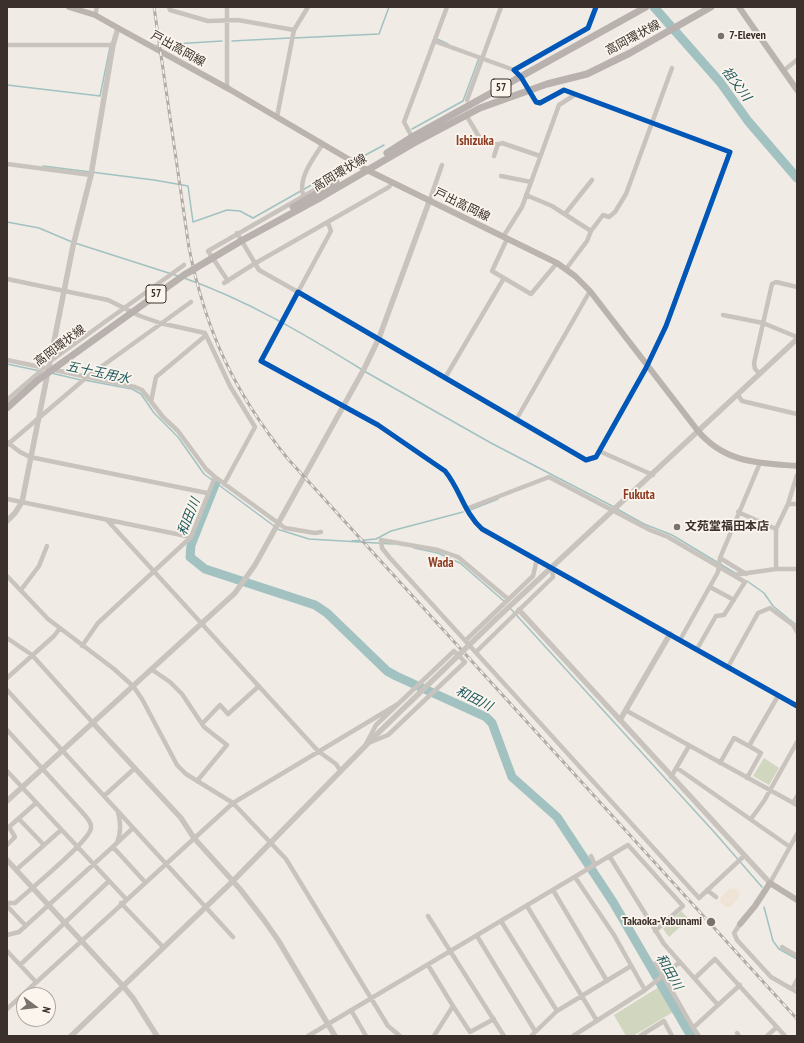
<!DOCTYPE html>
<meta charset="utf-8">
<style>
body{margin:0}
#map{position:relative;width:804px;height:1043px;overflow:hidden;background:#f0ebe5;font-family:"PT Sans Narrow",sans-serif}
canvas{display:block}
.frame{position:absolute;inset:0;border:8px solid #3b302b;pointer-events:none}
.north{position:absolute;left:16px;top:987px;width:40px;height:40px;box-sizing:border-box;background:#fbf5ee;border:1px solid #aea6a0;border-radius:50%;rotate:105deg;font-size:11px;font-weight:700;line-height:16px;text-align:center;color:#3b302b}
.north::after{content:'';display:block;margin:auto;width:14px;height:18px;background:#7a716c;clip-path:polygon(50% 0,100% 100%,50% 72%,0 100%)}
</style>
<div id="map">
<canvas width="804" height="1043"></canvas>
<div class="frame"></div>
<div class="north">N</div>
</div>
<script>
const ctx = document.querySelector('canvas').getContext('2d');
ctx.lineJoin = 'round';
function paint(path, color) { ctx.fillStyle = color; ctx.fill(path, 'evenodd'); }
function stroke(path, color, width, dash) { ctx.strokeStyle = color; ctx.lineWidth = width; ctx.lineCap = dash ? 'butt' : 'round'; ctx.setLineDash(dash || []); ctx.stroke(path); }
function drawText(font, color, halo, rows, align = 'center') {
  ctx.font = font + ' "PT Sans Narrow","Noto Sans JP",sans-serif'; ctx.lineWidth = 3.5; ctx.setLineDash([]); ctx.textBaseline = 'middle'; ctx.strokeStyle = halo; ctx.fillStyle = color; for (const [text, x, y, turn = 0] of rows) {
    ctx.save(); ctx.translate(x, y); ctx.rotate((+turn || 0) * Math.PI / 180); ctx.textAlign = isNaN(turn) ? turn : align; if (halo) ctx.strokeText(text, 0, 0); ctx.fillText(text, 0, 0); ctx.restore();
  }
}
const green = new Path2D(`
 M764,758L779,768L769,785L753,776Z
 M681,911L689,919L669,937L663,929Z
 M659,987L673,1012L633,1036H626L614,1015Z`);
const plaza = new Path2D(`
 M730,888L736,889L740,896L730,907H725L720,902L721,897Z`);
const stream = new Path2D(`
 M294,38L379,34L389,7
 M437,39L448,44
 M232,41L290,38
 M157,45L222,41
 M7,85L100,96L110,47
 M412,129L463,101L479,58
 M360,158L384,145
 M43,166L154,180L188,186L193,222L227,210L240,211L253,218L345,166
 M7,222L39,228L72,242
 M75,243L178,276
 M184,278C247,300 304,334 361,369
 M7,364L40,371
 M364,371L491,443L614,507
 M51,373L81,380
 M84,380L132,389L141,394L154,413L178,437L204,474L274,526
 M617,509L644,524L672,535L735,573
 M470,510L498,499
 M277,529L309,539L393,544
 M352,541L376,539L391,531L463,512
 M414,548L438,553L460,563L505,602
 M747,581L764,593L773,606L795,624
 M510,608L715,833L762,887
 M764,907L773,941L779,949L797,959`);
const river = new Path2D(`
 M654,7L720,82L748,121L797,178
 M216,482L191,545L190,557L205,569L315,605L327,613L387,671L396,676L486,717L492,723L512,777L557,817L613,902L691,1036`);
const minor = new Path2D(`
 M169,7L170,10L208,21L238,20L294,30
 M596,7L588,28L514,70L521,77L536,102L540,103L564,90L730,152L666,326L646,368L596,457L586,460L298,292L261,361L378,425L445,471C460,489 464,513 482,529L797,706
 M95,15L97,7
 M434,41L514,70
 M7,45H113
 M783,71L797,60
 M227,88V7
 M467,100L501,7
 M466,115L481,140L497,145L502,143L540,156
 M277,117L294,30L308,7
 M412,137L404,122L447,7
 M494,156L498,144
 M7,164L91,175
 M501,176L531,182
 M303,195C298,178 313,159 322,145
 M526,195L552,206L591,231
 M429,202L442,165
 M565,214L592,180
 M237,233L259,270L298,292L331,231L328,223
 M503,237L522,207L559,105L576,94
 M507,239L492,271L531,294L557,263
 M566,269L587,241L591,231L603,215L609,217L615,212L626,194L672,68
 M7,279L108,300L140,316L160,323L205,333L204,337L156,377L151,402
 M228,281L208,251L344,173
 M224,283L254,264L389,187L392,183
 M723,315L763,323L797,337
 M205,333L230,386L255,427L224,484
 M7,360L135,387L142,390L163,417L178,431L206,469L215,477L285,528L315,533L321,532
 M52,360L184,265
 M760,374L755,369L754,363L772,284L776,282L797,287
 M445,378L504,278
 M738,395L742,401L797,414
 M7,400L42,370
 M516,420L590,291
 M7,442L20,452L30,457L207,493
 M7,445L87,377L191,302
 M599,451L653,475
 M7,499L191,537
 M788,504H797
 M466,509L549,477L650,530L668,537L733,575L776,569H797
 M738,512L776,529V569
 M107,520L318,751L336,764L340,770
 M776,529L788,504L797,475
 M720,558L746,574
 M7,576L48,619L114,669L133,686L142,699L177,765L186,774L233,803L286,859L388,1026L400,1036
 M710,587L734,600
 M21,590L39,566L47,546
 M508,599L458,557L438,550L381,540L382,548L390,558L699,898L744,856
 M793,625L797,632
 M7,638L32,655L93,723
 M466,640L533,576L537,559
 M680,640L718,572L720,558L760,463
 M82,646L98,623L191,537L215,477
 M697,649L716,616L724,615L745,582L733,575
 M454,651L465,662L388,735L366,744L376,725Z
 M476,652L553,577L552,568
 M728,667L758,613L770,608L793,625H797
 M151,669L170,682L182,694L204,727L227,745L197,781
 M7,678L54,636L60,628
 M7,690L233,937
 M627,711L797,805
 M202,724L220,705L228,714L259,686
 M7,730L82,812C86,817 92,822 91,828C90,841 28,891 15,903H7
 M720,763L734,738L749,746
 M677,768L790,847
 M7,771L126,899
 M671,777L689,746
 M747,778L761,753L749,746L778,696
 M104,796L135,768
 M793,803L797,796
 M19,819L44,845
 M751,819L764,801L797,742
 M118,842L133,828
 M7,845L15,837L9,827L36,803
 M113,847L145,882
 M591,856L595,865
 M610,857L664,944L718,1005
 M16,870L61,830
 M575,877L614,935L645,990
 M770,883L797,834
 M553,890L607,981
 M707,890L716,897
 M121,903L163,947
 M7,906L26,926
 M527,906L597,1021
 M428,916L504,1036
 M501,921L557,1011
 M740,924L734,933L737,940L771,977L797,992
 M7,935L19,932L117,843C121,832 121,824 118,812
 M477,936L535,1031
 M782,947L797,956
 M7,951L36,982
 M656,963L692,1026L699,1036
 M20,965L109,881
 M428,965L453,1006
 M695,978L715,959L785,1036
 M792,989L797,980
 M7,1009L233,803L398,704
 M351,1010L366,1036
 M694,1027L740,985
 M737,1033L739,1036
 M308,1036L628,845L683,906L655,931
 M434,1036L453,1006L470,1032L494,1019
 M531,1036L557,1011L631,966
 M573,1036L645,990L680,962
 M640,1036L664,1021L672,1036
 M767,1036L777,1027`);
const tertiary = new Path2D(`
 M7,521L15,513L22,502L73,246L91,175L113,45L118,28
 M519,610L770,883
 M496,619L797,339
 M620,720L670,634
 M93,723L181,818L194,838L240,889L264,920L278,940L335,1036
 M7,801L235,593L255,565L364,369L379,338L429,202
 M7,860L123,986L133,998L157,1036
 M71,1036L233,881L375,736`);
const secondary = new Path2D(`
 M69,7L95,15L118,28L229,89L367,170L557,263L575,276L590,291L698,431C725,463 758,463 797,466
 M739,7L797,90
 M740,924L755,906L770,883L797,900`);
const primary = new Path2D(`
 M387,153L412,137L646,7
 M316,194L336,182
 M318,199L414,143L480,108L547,84L587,74L630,53L711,7`);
const rail = new Path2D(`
 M154,7L189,248C206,332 234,392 288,459L797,1019`);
const tertiaryBridge = new Path2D(`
 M375,736L496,619`);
const primaryBridge = new Path2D(`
 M293,207L316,194
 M7,408L38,380L184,275L241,241L318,199`);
const cycleway = new Path2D(`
 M596,7L588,28L514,70L521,77L536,102L540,103L564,90L730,152L666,326L646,368L596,457L586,460L298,292L261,361L378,425L445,471C460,489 464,513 482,529L797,706`);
const markers = [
 [721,36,4,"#7a716c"],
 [677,527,4,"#7a716c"],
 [711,922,5,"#7a716c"]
];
const shields = [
 [501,88,20],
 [156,294,20]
];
const shieldNames = [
 ["57",501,88],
 ["57",156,294]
];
const poiNames = [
 ["7-Eleven",729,36],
 ["文苑堂福田本店",685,527],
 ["Takaoka-Yabunami",702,922,"right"]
];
const streetNames = [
 ["高岡環状線",633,38,-28],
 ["戸出高岡線",178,49,29],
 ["高岡環状線",340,173,-31],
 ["戸出高岡線",462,205,26],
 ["高岡環状線",60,346,-37]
];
const waterNames = [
 ["祖父川",736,84,53],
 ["五十玉用水",98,373,12],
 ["和田川",189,517,-68],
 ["和田川",474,699,27],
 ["和田川",669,972,60]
];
const neighbourhoodNames = [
 ["Ishizuka",475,141],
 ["Fukuta",639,495],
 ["Wada",441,563]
];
paint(green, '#d1d6bf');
paint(plaza, '#eee3d5');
stroke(stream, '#a1c2c1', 1.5);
stroke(river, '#a1c2c1', 9);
stroke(minor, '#c9c3be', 4.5);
stroke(tertiary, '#c9c3be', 5.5);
stroke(secondary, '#bab3ae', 6);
stroke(primary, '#b8b1ad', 7);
stroke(rail, '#b1aca8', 3);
stroke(rail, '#fbf5ee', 1.5, [4.5]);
stroke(tertiaryBridge, '#c9c3be', 5.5);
stroke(primaryBridge, '#b8b1ad', 7);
stroke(cycleway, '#0057b8', 5);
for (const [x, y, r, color] of markers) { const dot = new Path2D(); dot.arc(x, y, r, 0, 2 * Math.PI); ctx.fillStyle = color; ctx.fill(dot); stroke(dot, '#fbf5ee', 1.5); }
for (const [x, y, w] of shields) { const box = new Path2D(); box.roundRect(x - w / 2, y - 9, w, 18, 3); ctx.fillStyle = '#fbf5ee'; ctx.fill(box); stroke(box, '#3b302b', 1); }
drawText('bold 11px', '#3b302b', null, shieldNames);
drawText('bold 12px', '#3b302b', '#fbf5ee', poiNames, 'left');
drawText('12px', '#3b302b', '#fbf5ee', streetNames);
drawText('italic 13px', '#1f5a5e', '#fbf5ee', waterNames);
drawText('bold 13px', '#8c3b22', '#fbf5ee', neighbourhoodNames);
</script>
